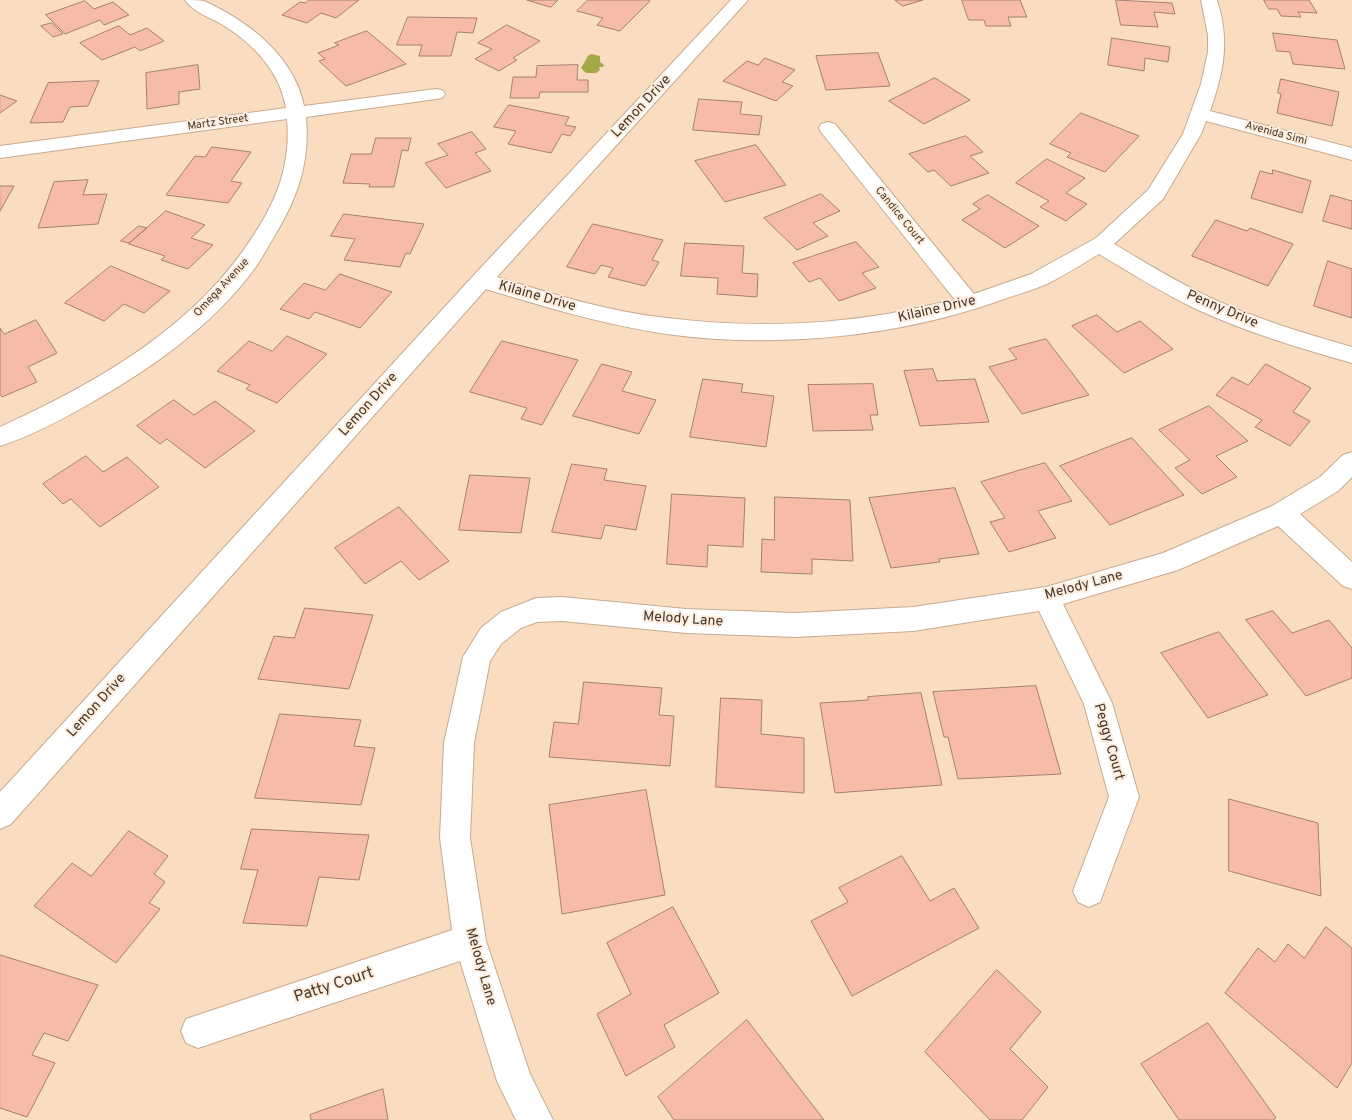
<!DOCTYPE html>
<style>
body{margin:0}
canvas{display:block;background:#faddc1}
</style>
<canvas width="1352" height="1120"></canvas>
<script>
const ctx = document.querySelector('canvas').getContext('2d');
ctx.lineJoin = 'round';
function paint(path, color) { ctx.fillStyle = color; ctx.fill(path, 'evenodd'); }
function stroke(path, color, width, dash) { ctx.strokeStyle = color; ctx.lineWidth = width; ctx.lineCap = dash ? 'butt' : 'round'; ctx.setLineDash(dash || []); ctx.stroke(path); }
function drawText(font, color, halo, rows, align = 'center') {
  ctx.font = font + ' Overpass,sans-serif'; ctx.lineWidth = 4; ctx.setLineDash([]); ctx.textBaseline = 'middle'; ctx.strokeStyle = halo; ctx.fillStyle = color; for (const [text, x, y, turn = 0] of rows) {
    ctx.save(); ctx.translate(x, y); ctx.rotate((+turn || 0) * Math.PI / 180); ctx.textAlign = isNaN(turn) ? turn : align; if (halo) ctx.strokeText(text, 0, 0); ctx.fillText(text, 0, 0); ctx.restore();
  }
}
const water = new Path2D(`
 M591,54L600,56V62L604,65L603,67H599L600,70L596,73H586L581,68L588,56Z`);
const building = new Path2D(`
 M309,0H359L336,18L321,13L307,23L282,15L300,2L305,3Z
 M527,0H558L551,7Z
 M588,0H648L650,1L620,31L597,25L603,18L577,11Z
 M895,0H923L903,6Z
 M962,0H1020L1027,17H1008L1011,26H986L984,20H969Z
 M1116,0L1172,3L1175,14L1154,12L1158,27L1121,25Z
 M1264,0H1309L1317,13L1298,12L1301,17L1281,16L1277,9H1269Z
 M85,1L94,9L113,2L129,15L104,25L100,20L65,34L46,15Z
 M408,17L477,18L473,33L457,32L451,56H419L422,45H397Z
 M52,23L63,34L53,37L41,26Z
 M507,25L540,41L513,58L517,60L499,71L475,59L492,49L478,43Z
 M119,26L130,35L147,28L164,41L140,51L135,47L102,60L80,43Z
 M367,31L406,64L346,86L319,61L325,59L318,53L339,45L335,43Z
 M1273,33L1337,40L1345,69L1293,64L1290,52L1277,51Z
 M1112,38L1170,47L1168,62L1145,58L1144,71L1108,65Z
 M878,53L890,86L826,90L816,56Z
 M765,58L795,70L782,82L793,86L776,101L723,81L747,61L758,65Z
 M198,65L200,89L179,92V104L147,109L146,73Z
 M578,65L577,80H588V92H540L539,98H510L513,77H536L537,66Z
 M935,78L970,100L924,124L889,101Z
 M1281,79L1339,92L1332,126L1277,113L1281,94L1278,93Z
 M99,81L88,106L70,107L63,122L30,123L48,83Z
 M0,95L17,101L0,113Z
 M699,99L742,102L740,114L762,116L759,135L693,130Z
 M509,105L569,117L565,125L576,127L570,136L562,134L551,153L508,144L516,131L494,127Z
 M1081,113L1139,136L1105,172L1067,157L1071,153L1050,144Z
 M472,132L486,149L475,153L491,171L446,188L425,163L448,155L438,144Z
 M966,136L983,152L970,156L989,173L951,186L934,170L928,172L909,154Z
 M376,138H411L408,151L402,150L394,187H369L370,184L343,183L351,154H371Z
 M756,145L786,185L725,202L695,161Z
 M212,147L251,152L231,181L242,183L228,203L166,195L195,156L205,157Z
 M1047,159L1085,178L1066,193L1087,204L1066,221L1040,207L1049,201L1016,183Z
 M1273,170L1311,181L1302,213L1251,198L1260,171L1272,174Z
 M88,180L83,195L107,194L98,224L38,228L54,182Z
 M0,186H14L0,211Z
 M821,194L840,211L813,223L828,236L797,250L764,218Z
 M988,195L1039,226L1005,248L962,220L980,209L973,204Z
 M1331,195L1352,201V229L1323,221Z
 M166,211L205,225L191,238L213,245L188,269L161,260L165,256L129,244Z
 M344,214L424,224L410,254L406,253L400,267L344,260L355,239L331,236Z
 M1216,220L1247,231L1250,228L1293,244L1268,286L1192,256Z
 M593,224L663,240L652,260L659,262L645,286L608,277L613,268L601,265L595,274L567,267Z
 M139,226L147,228L129,243L121,241Z
 M856,242L879,267L862,273L876,288L839,301L820,278L809,282L793,263Z
 M685,243L744,246L742,273L758,274L757,297L717,294L718,278L681,276Z
 M1328,261L1352,269V318L1314,306Z
 M111,266L170,291L144,313L124,304L104,321L65,303Z
 M340,274L392,292L360,328L315,312L309,319L280,309L304,283L325,290Z
 M1097,315L1117,332L1140,321L1173,349L1124,373L1072,326Z
 M36,320L57,353L28,367L37,382L2,397L0,394V328L4,334Z
 M287,336L327,354L277,403L246,389L250,385L217,371L249,341L272,351Z
 M1046,339L1089,395L1022,414L989,367L1017,359L1009,349Z
 M502,341L578,360L542,425L521,419L527,408L470,392Z
 M602,364L632,372L622,391L656,400L639,434L573,416Z
 M1266,364L1311,388L1293,412L1310,421L1290,446L1255,427L1262,420L1216,395L1232,377L1248,385Z
 M933,369L937,381L975,379L989,422L920,426L904,371Z
 M703,379L743,384L741,392L774,396L766,447L690,437Z
 M873,384L878,415H870L873,430L813,431L808,385Z
 M174,400L194,415L215,401L255,431L205,468L167,439L160,444L137,426Z
 M1209,406L1248,441L1216,456L1237,477L1202,494L1175,468L1190,460L1159,430Z
 M1132,438L1184,495L1110,525L1060,466Z
 M86,456L103,472L127,457L159,487L100,527L71,499L63,504L43,484Z
 M1045,463L1072,501L1038,511L1056,538L1009,552L990,522L1005,518L981,482Z
 M572,464L607,469L604,480L646,486L636,530L605,525L601,539L552,532Z
 M470,475L530,478L521,533L459,530Z
 M955,488L979,554L939,559L940,562L891,568L869,498Z
 M672,494L745,498L743,547L708,545L707,567L667,564Z
 M775,497L850,500L853,561L812,559V574L761,572L762,539L774,540Z
 M399,507L449,561L419,580L401,561L365,584L335,548Z
 M305,608L373,615L349,689L258,679L274,636L294,638Z
 M1273,611L1292,633L1329,620L1352,648V678L1306,696L1246,620Z
 M1219,632L1268,695L1208,718L1161,653Z
 M584,682L662,688L659,715L674,716L670,766L549,757L554,722L578,724Z
 M1036,686L1061,774L958,779L948,737H944L933,692Z
 M921,693L942,785L835,793L820,703L868,700V697Z
 M721,698L762,700L761,734L804,738V793L716,787Z
 M280,714L361,720L354,746L375,748L361,805L255,798Z
 M646,790L665,895L562,914L549,805Z
 M1229,799L1318,823L1321,896L1229,871Z
 M252,829L369,835L359,880L319,877L307,926L243,923L258,870L241,869Z
 M129,831L168,856L154,874L165,882L149,903L160,909L116,963L34,906L72,863L91,876Z
 M902,856L930,901L954,888L979,928L852,996L811,921L848,902L839,888Z
 M673,907L719,993L664,1025L675,1047L626,1076L597,1014L631,994L607,943Z
 M1326,927L1352,948V1063L1337,1088L1225,993L1258,948L1275,962L1288,944L1304,958Z
 M0,955L98,985L68,1041L44,1033L32,1055L55,1063L27,1117L0,1108Z
 M997,970L1041,1012L1010,1049L1048,1087L1022,1120H990L925,1052Z
 M747,1020L824,1120H674L658,1097Z
 M1208,1023L1276,1118L1273,1120H1179L1141,1064Z
 M383,1089L388,1120H311L310,1115Z`);
const street = new Path2D(`
 M185,0C190,0 199,0 204,1C248,21 294,56 304,106L436,89L442,90L445,94L442,98L436,99L306,117C310,162 298,197 275,235C268,246 263,257 255,268C213,326 150,369 89,404C61,420 31,436 0,446V427C97,383 197,326 255,233C278,198 291,162 287,119L0,158V146L286,108C280,72 254,44 223,25C210,17 194,13 185,0Z
 M731,0H748L497,277C552,294 609,312 667,318C739,327 816,326 887,314C910,310 932,304 955,300L821,132L819,128L821,124L828,122L835,124L974,294L1031,274L1096,238L1148,190L1183,134L1201,84L1208,52V35L1201,0H1217C1230,41 1224,71 1210,111L1352,148V160L1206,121L1201,134L1163,199L1114,244C1146,263 1177,282 1211,298C1256,319 1304,333 1352,347V363C1299,348 1246,332 1196,309C1162,293 1131,273 1099,254C1082,264 1065,275 1047,284C1033,290 1018,294 1004,299C899,337 777,349 666,334C605,325 545,307 486,289L11,824L0,829V792L474,275Z
 M1352,452V477L1338,491L1300,514L1352,562V589L1343,586L1278,526L1178,570L1063,604L1112,703L1139,797L1100,902L1089,907L1078,902L1073,891L1109,797L1084,704L1039,611L913,631L796,637L686,633L562,621L537,622L521,628L501,644L490,661L474,743L470,838L486,941L530,1074L553,1120H516L497,1081L460,961L198,1048L186,1043L181,1031L186,1019L452,930L440,838L444,743L463,657L481,628L501,612L536,598L562,597L686,609L796,613L913,607L1046,587L1163,553L1272,506L1320,477L1343,455Z`);
const farStreetnames = [
 ["Martz Street",218,123,-8],
 ["Avenida Simi",1276,134,15],
 ["Candice Court",899,216,51],
 ["Omega Avenue",222,288,-47]
];
const streetNames = [
 ["Lemon Drive",642,107,-47],
 ["Kilaine Drive",537,297,16],
 ["Kilaine Drive",937,310,-13],
 ["Penny Drive",1222,310,23],
 ["Lemon Drive",369,405,-48],
 ["Melody Lane",1084,586,-15],
 ["Melody Lane",683,620,4],
 ["Lemon Drive",97,706,-48],
 ["Peggy Court",1108,742,74],
 ["Melody Lane",480,967,74]
];
const nearStreetnames = [
 ["Patty Court",334,986,-18]
];
paint(water, '#a1aa46');
paint(building, '#f7bca7');
stroke(building, '#a48073', 1);
stroke(street, '#c6aa90', 2);
paint(street, '#fff');
drawText('11px', '#41362b', '#feecdc', farStreetnames);
drawText('14px', '#41362b', '#feecdc', streetNames);
drawText('16px', '#41362b', '#feecdc', nearStreetnames);
</script>
